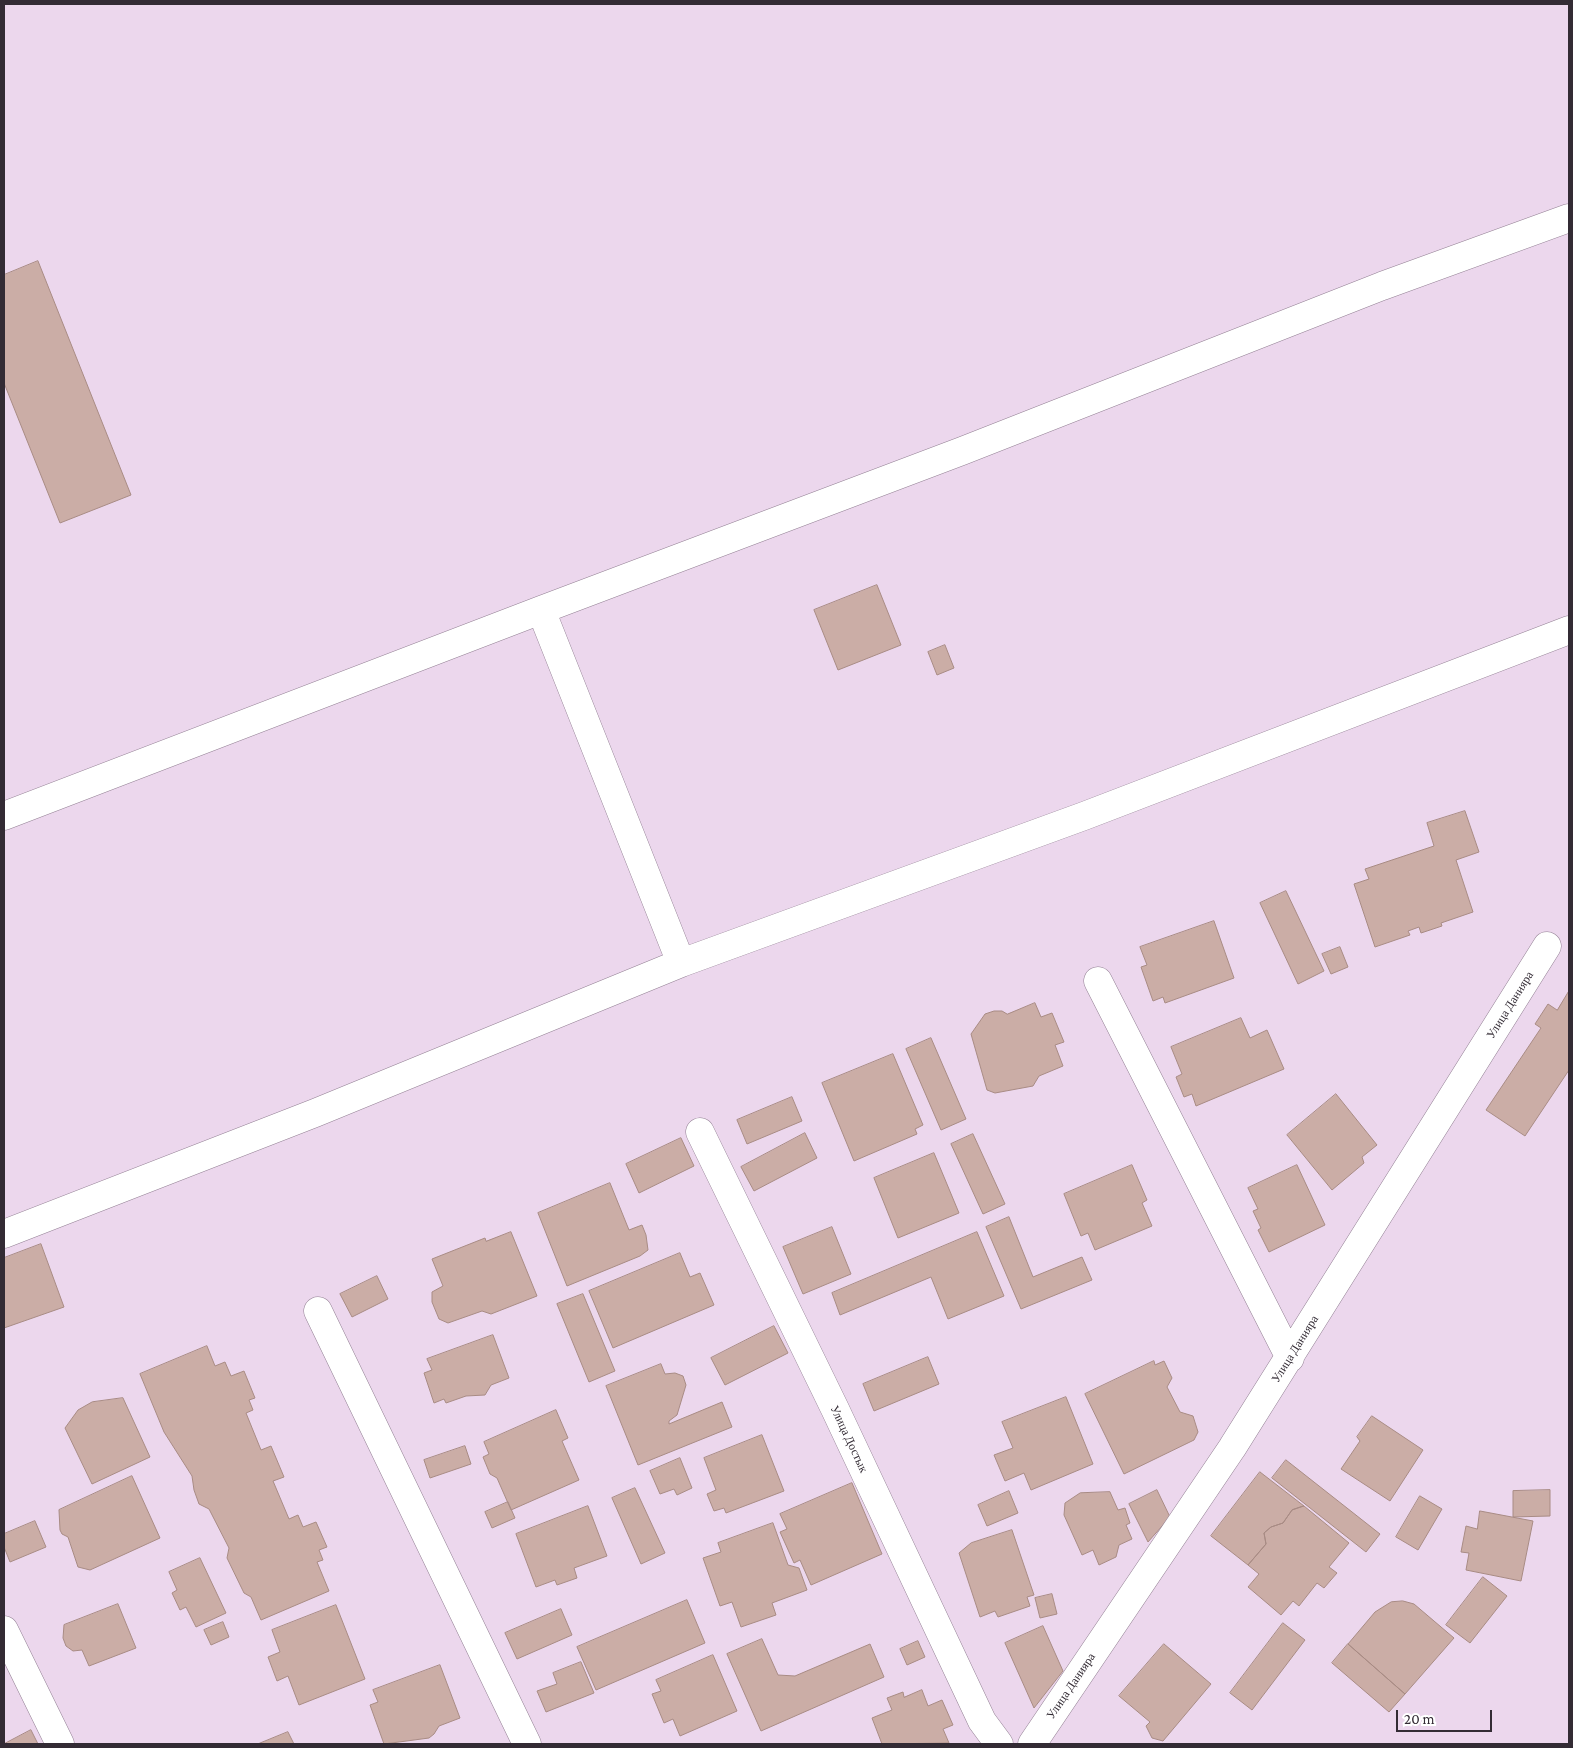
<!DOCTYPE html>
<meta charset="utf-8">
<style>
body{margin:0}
#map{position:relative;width:1573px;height:1748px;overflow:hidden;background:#ecd7ed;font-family:"Crimson Pro",serif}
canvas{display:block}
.frame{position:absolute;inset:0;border:5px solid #332b34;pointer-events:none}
.scale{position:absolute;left:1396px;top:1710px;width:96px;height:22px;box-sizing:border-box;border:2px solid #332b34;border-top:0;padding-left:6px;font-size:15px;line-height:18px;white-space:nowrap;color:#332b34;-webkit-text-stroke:4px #fff;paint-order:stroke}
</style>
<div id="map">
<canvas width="1573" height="1748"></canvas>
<div class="frame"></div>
<div class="scale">20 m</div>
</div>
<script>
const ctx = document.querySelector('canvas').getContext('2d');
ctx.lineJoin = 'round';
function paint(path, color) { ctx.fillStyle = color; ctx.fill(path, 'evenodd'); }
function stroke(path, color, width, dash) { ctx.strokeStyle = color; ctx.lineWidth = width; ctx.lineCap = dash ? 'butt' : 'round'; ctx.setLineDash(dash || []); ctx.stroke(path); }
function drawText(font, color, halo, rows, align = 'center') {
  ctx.font = font + ' "Crimson Pro",serif'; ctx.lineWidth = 5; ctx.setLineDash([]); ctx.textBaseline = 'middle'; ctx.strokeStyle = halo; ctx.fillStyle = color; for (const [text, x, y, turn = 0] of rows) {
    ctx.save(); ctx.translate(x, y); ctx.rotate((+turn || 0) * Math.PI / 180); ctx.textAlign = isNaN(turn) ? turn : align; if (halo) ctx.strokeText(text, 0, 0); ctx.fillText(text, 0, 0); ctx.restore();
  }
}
const building = new Path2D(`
 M38,261L131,495L60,523L4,383V275Z
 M877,585L901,645L838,670L814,610Z
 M945,645L954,668L937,675L928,652Z
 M1465,811L1479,852L1456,860L1473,912L1441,923L1442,926L1421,933L1419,927L1408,931L1410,935L1375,947L1354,884L1369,879L1365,869L1434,846L1427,823Z
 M1286,891L1324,971L1298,984L1260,903Z
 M1214,921L1234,978L1165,1003L1163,997L1153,1001L1141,967L1147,965L1140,947Z
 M1340,947L1348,967L1331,974L1322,954Z
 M1569,991V1070L1525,1136L1486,1110L1541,1028L1535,1024L1548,1004L1557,1010Z
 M1035,1003L1041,1017L1052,1013L1064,1042L1055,1045L1063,1066L1039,1076L1033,1086L995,1093L987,1090L971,1034L985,1014L994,1011H1002L1007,1014Z
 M1241,1018L1250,1038L1267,1030L1284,1069L1196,1106L1192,1094L1184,1097L1176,1077L1182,1074L1171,1047Z
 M931,1038L966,1119L941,1130L906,1049Z
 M893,1054L923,1125L915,1129L917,1134L854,1161L822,1083Z
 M1336,1094L1377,1145L1362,1157L1364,1163L1332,1190L1287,1135Z
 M792,1097L802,1121L747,1144L737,1120Z
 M805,1133L817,1158L754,1191L741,1167Z
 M973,1134L1005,1204L983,1214L951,1144Z
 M681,1138L694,1166L639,1193L626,1164Z
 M934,1153L959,1213L898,1238L874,1178Z
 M1132,1165L1147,1200L1142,1203L1152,1226L1095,1250L1088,1233L1081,1236L1064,1194Z
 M1297,1165L1325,1225L1269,1252L1258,1230L1261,1228L1253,1211L1258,1209L1248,1188Z
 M610,1183L629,1230L642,1225L646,1235L648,1250L640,1256L567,1286L538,1213Z
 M1009,1217L1033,1277L1082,1257L1092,1280L1021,1309L986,1227Z
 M832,1227L851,1274L803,1294L783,1247Z
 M511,1232L537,1296L491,1314L482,1311L448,1323L439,1319L432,1302V1292L443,1286L432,1259L485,1238L486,1241Z
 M977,1232L1004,1296L948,1319L931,1277L840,1315L832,1293Z
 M41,1244L64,1307L4,1328V1258Z
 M680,1253L690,1277L700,1273L714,1305L613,1348L589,1291Z
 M377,1276L388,1299L352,1317L340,1294Z
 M583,1294L615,1371L589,1382L557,1304Z
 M774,1326L788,1353L725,1385L711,1358Z
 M493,1335L509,1378L491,1385L485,1395L466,1396L446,1403L444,1399L434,1403L424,1373L432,1370L427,1359Z
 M207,1346L215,1366L225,1362L231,1376L244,1371L255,1398L249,1400L253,1410L246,1413L261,1450L271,1446L284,1477L273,1481L289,1519L298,1515L303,1527L316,1522L327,1547L319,1550L323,1560L317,1562L329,1591L261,1620L251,1597L244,1593L227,1558L229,1548L209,1509L199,1504L194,1490L192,1476L164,1432L140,1374Z
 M928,1357L939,1384L874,1411L863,1384Z
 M1154,1361L1155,1365L1164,1361L1172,1378L1167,1387L1180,1412L1193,1416L1198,1432L1194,1440L1124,1474L1085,1394Z
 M661,1364L665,1374L675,1373L683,1376L686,1385L677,1415L669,1421V1424L722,1402L732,1427L638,1465L606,1386Z
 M1066,1397L1093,1464L1031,1490L1024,1473L1005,1481L994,1455L1013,1448L1002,1422Z
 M123,1398L150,1457L92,1484L65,1428L78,1410L92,1402Z
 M556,1410L568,1438L562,1441L579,1480L511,1510L497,1478L490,1474L483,1457L489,1454L484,1442Z
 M1372,1416L1423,1450L1390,1501L1341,1469L1360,1441L1357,1437Z
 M762,1435L784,1491L726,1513L724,1508L714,1511L707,1494L716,1490L704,1458Z
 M465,1446L471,1464L430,1478L424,1460Z
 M680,1458L692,1488L677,1495L674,1489L660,1494L650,1471Z
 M1286,1460L1380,1534L1366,1552L1272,1478Z
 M1260,1472L1304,1506L1292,1510L1283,1523L1271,1527L1264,1533L1266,1544L1248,1565L1211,1536Z
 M132,1476L160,1538L90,1570L78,1567L68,1537L62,1534L60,1530L59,1510Z
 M852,1483L882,1554L811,1585L800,1560L794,1563L780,1532L787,1529L780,1514Z
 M635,1488L665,1553L641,1564L612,1498Z
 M1157,1490L1170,1517L1148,1542L1129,1504Z
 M1550,1490V1516L1513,1517V1491Z
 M1009,1491L1018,1513L987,1526L978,1505Z
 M1110,1492L1118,1510L1125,1508L1130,1523L1126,1525L1132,1539L1119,1545L1116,1557L1099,1565L1093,1550L1082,1555L1064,1515L1065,1503L1080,1493Z
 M1420,1496L1442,1509L1418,1550L1396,1537Z
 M508,1502L515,1518L492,1528L485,1512Z
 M588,1506L607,1556L574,1568L577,1578L557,1585L555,1580L536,1587L516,1534Z
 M1304,1506L1349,1543L1329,1567L1337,1573L1324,1588L1317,1583L1299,1606L1293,1601L1281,1615L1248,1587L1259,1574L1248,1565L1266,1544L1264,1533L1271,1527L1283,1523L1292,1510Z
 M1480,1511L1533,1521L1521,1581L1466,1570L1469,1553L1461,1552L1466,1526L1477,1529Z
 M35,1521L46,1547L10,1562L4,1547V1534Z
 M773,1523L788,1565L799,1568L807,1590L772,1603L776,1615L741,1627L732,1602L720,1606L703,1558L721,1552L718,1543Z
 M1012,1530L1034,1595L1027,1597L1030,1606L998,1617L995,1611L980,1617L959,1553L971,1543Z
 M200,1558L226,1613L196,1627L186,1607L180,1610L172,1593L177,1590L169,1572Z
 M1483,1577L1507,1596L1470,1643L1446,1625Z
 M1052,1594L1057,1614L1040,1618L1035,1598Z
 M687,1600L705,1643L596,1690L577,1647Z
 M1403,1601L1414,1604L1454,1638L1405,1694L1348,1644L1375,1612L1391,1602Z
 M118,1604L136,1648L89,1666L82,1650L73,1651L66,1646L63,1638L64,1625Z
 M336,1605L365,1679L299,1705L288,1676L277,1681L268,1657L280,1652L272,1630Z
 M561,1609L572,1635L517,1659L505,1633Z
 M223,1622L229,1637L211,1645L204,1630Z
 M1283,1623L1305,1640L1252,1710L1230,1693Z
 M1043,1626L1063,1671L1034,1708L1005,1643Z
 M762,1639L778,1675L795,1676L870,1644L884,1677L761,1731L727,1654Z
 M918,1641L925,1657L907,1665L900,1649Z
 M1164,1644L1211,1684L1163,1741L1152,1738L1146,1726L1150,1722L1119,1696Z
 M1348,1644L1405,1694L1389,1712L1332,1663Z
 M713,1655L737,1711L680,1736L673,1719L664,1723L652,1694L661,1691L656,1680Z
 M581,1662L594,1693L546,1712L537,1691L557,1684L553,1673Z
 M440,1665L460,1718L439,1726L434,1734L429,1738L384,1744L370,1705L378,1702L373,1690Z
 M922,1690L928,1706L942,1700L953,1725L943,1729L949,1743L882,1744L872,1718L892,1710L887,1698L903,1692L904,1697Z
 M31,1730L38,1744H4Z
 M288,1732L294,1744H258Z`);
const minor = new Path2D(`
 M4,816L541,610L962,451L1382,286L1569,218
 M681,963L1084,816L1569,630
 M1098,981L1290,1358
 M700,1132L835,1409L982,1721L999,1744
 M4,1234L315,1113L681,963L541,610
 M318,1311L527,1744
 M4,1630L60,1744
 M1032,1744L1232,1448L1547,946`);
const streetNames = [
 ["Улица Данияра",1510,1005,-58],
 ["Улица Данияра",1295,1349,-58],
 ["Улица Достык",849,1439,65],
 ["Улица Данияра",1071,1686,-56]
];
paint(building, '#cbada6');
stroke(building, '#a88b84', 1);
stroke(minor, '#938094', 29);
stroke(minor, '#fff', 28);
drawText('12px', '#332b34', '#fff', streetNames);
</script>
